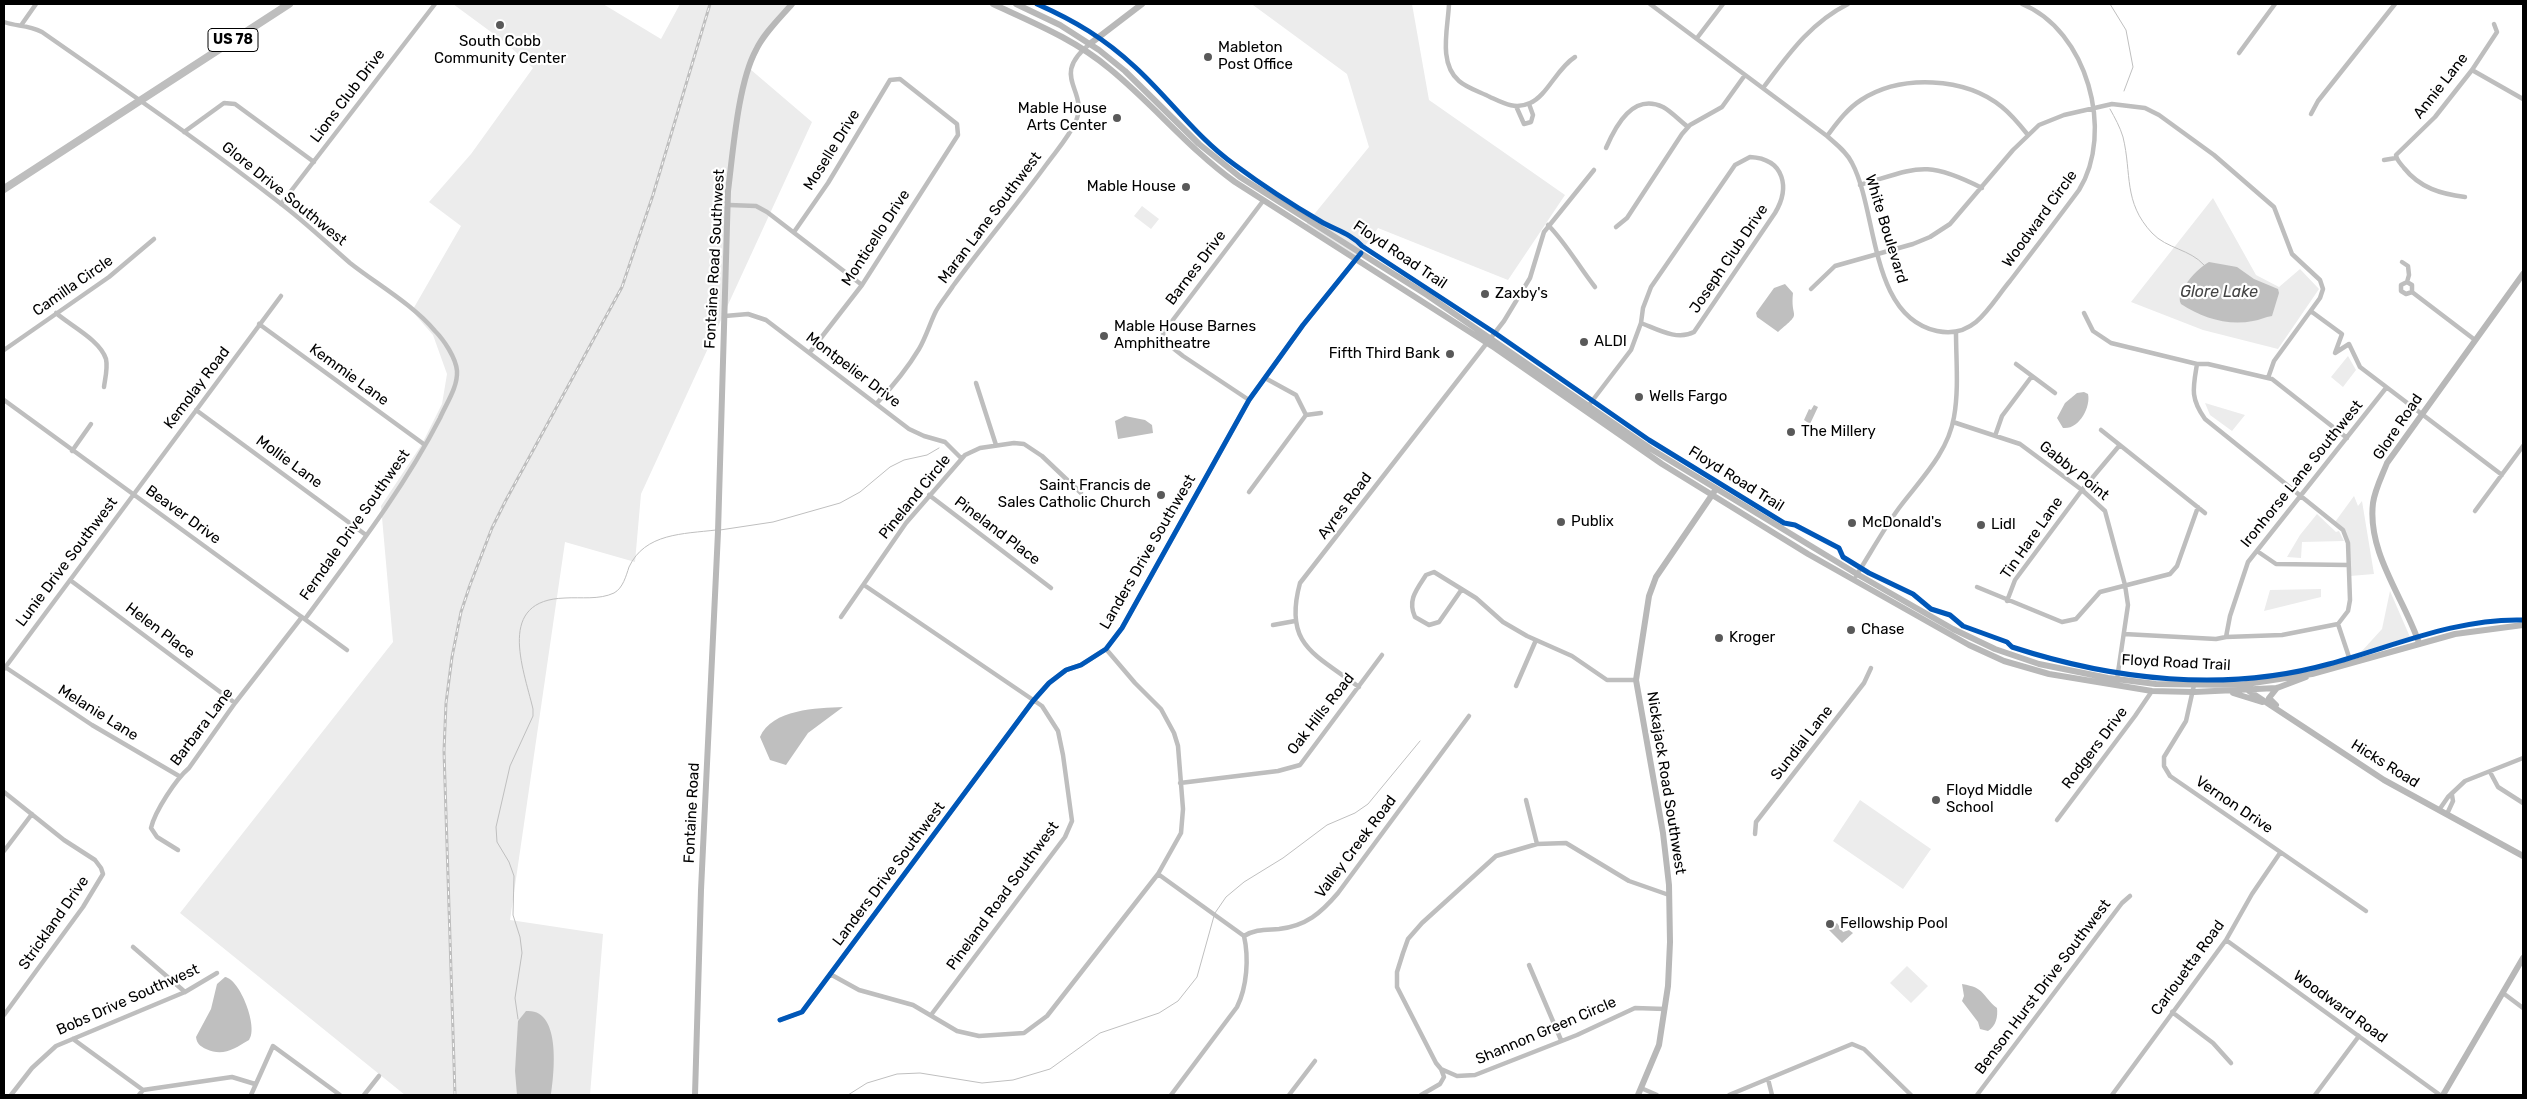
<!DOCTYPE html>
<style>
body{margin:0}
#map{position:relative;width:2527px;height:1099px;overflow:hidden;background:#fff;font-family:Rubik,sans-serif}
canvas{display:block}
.frame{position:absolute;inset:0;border:5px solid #000;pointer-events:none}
</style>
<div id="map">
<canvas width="2527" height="1099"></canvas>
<div class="frame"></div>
</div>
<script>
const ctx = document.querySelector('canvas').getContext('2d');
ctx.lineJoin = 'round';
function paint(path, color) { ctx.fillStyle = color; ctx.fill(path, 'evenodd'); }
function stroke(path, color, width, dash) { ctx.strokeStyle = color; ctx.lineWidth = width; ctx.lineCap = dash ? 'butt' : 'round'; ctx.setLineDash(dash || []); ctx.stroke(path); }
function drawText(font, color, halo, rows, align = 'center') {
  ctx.font = font + ' Rubik,sans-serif'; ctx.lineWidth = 4.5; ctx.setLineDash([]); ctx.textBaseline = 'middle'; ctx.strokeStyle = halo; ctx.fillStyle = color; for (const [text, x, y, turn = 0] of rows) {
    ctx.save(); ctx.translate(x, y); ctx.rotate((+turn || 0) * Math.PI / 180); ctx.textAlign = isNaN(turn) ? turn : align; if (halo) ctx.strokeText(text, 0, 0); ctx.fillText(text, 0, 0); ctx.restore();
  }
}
const green = new Path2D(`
 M453,4H603L661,39L680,4H792L766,35L750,69L812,122L641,494L635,562L565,542L510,920L603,934L590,1095H405L180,913L393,642L381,506L422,444L442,404L447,374L433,335L412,311L461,226L429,202L471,154L533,68L506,43Z
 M1412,4L1429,100L1565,195L1508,280L1378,228L1354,261L1303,228L1369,147L1347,74L1253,5Z
 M2213,198L2256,275L2279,287L2300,269L2319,289L2278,349L2203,330L2131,302Z
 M1142,206L1159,219L1151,229L1134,216Z
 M2348,356L2356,370L2343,387L2331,377Z
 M2205,403L2245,415L2232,431L2210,415Z
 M2354,496L2358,506L2362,501L2374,574L2350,576C2349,558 2350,534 2335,522Z
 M2317,514L2336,532L2339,531L2344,541L2302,542L2301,558L2287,557L2300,535Z
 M2321,589V597L2264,611L2270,590Z
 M2390,591L2410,637L2361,652L2382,629Z
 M1860,800L1931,849L1903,889L1833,841Z
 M1907,966L1928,986L1911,1003L1890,983Z`);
const water = new Path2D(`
 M2209,262L2237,267L2254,279L2278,289L2279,293L2272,316C2265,317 2260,320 2253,321C2228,326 2202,318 2181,304C2174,292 2199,267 2209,262Z
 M1785,284L1793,293C1790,321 1804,310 1778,332L1757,317L1756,313L1774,288Z
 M2084,392L2088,394C2091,407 2079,430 2063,428L2057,418L2065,403L2077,393Z
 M1814,405L1818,407L1810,424L1804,420L1809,409L1811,410Z
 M1125,416L1145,420L1152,425L1153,433L1118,439L1115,421Z
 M843,707L808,733L786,765L770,760L760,737C772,709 817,708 843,707Z
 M1837,923L1843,932L1849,930L1853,933L1842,943L1829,930Z
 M225,977C240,979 259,1028 249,1040C234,1049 223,1057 206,1049C200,1046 197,1044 196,1037L211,1009L217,984Z
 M1962,984C1986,988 1981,995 1997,1008C1998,1017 1996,1026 1988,1031L1980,1029L1978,1022L1962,1001L1964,996Z
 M526,1011C562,1008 554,1074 551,1095H517L515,1071L518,1021Z`);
const stream = new Path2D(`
 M2110,4L2126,30L2133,67L2124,91
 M2110,109C2115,118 2120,127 2123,137C2132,174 2123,202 2152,233C2167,249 2190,249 2204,265
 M720,530L773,522L840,503L860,492L890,467L904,460L927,455L939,448
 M1215,913L1226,897L1244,882L1283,858L1327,825L1355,813L1368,804L1420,741
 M518,1019L515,998L522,953L520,937L513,915L514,876L509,862L497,842L496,827L510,766L533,716V709C523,667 496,600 565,598C581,597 599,600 614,593C623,588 626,576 629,567C645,533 683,534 716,530
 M848,1095L867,1083L897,1074L920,1073L982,1083L1013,1080L1050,1069L1100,1033L1159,1013L1178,1001L1197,977L1214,916`);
const street = new Path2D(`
 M1449,4C1448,28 1438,63 1459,81C1467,88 1480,92 1490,97C1503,103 1515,110 1530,103C1547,96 1557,68 1575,57
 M1650,4L1827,136C1836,144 1847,152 1852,163C1878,212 1869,316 1937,331C1951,334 1965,331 1976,322C1989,311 1999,294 2010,281C2033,251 2056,221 2079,190C2115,132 2087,30 2022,4
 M4,22C18,27 26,24 42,32C122,88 203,143 280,203C305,222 327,243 350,263C378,285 412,304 435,331C444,340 456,358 457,371C458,387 446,404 440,418C403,490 353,554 305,619
 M22,24L36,4
 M1697,38L1723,4
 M2239,53L2275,4
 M2472,70L2523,99
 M1763,88C1788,55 1810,23 1848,4
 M1516,106L1524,124L1531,122L1533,115L1529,104
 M2311,114L2318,101L2395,4
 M184,132L224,103L235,104L314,162
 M1827,136C1837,123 1847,109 1861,100C1901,74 1965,77 2002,107C2012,115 2020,125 2028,135
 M1606,148C1616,125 1633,93 1663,107C1672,112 1680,121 1688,127
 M1750,157C1785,159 1790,188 1775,213L1694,332C1677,341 1657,329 1641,323L1643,308L1651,287L1735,165Z
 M2384,160L2396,158
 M1860,185C1918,168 1925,159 1982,188
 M2465,197C2441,194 2420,188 2404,168C2401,164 2397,161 2396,155L2435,117L2472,70L2497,32L2494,24
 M281,204L435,4
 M729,205L756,206L767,212L862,285
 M1548,225C1566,243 1579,267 1595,287
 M1616,227L1627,218L1682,134L1690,125L1722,107L1745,75
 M794,232L828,183L890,80L900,79L957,124L958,135L862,285L810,352
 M2402,262L2408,266L2409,275L2407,282L2401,285V291L2406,294L2412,292
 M2407,282L2412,285V292
 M1811,289L1835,266L1913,244L1930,237L1950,224L2013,150L2039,125L2064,115L2112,104L2145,108L2159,115L2214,155L2274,207L2292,254L2320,280L2323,289L2320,298L2274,361L2268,378
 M2412,292L2475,340
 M2312,312L2342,334L2335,353L2349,344L2360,367L2502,475
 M56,313C71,326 100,340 106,359C108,368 105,379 104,387
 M2084,313L2093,331L2111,343L2197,364H2208L2272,379L2347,438
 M725,316L748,314L766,320L909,429L924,436L945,442L961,458
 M259,324L425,445
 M4,350L109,277L154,239
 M2016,364L2055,393
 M976,383L996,445
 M4,400L347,650
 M1249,400L1183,356L1164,341L1163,333L1263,201
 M877,403C893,386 907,369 919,349C926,337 930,323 936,311C941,302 948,294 953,286C983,245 1016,206 1046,165C1056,151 1069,137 1076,121C1089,89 1048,77 1091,43
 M1589,405L1631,350L1641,323
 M196,410L366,535
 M1306,415L1321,413
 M1953,422L2020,444L2082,490L2105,511L2125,585L2128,605L2117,679
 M2101,430L2205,513
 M1995,436L2002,416L2032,376
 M72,451L91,424
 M1249,492L1306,415L1296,395L1265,378
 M929,495L1051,588
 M2475,511L2523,446
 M2257,551L2276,564L2348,565
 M1856,576C1870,554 1883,530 1899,508C1920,480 1948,453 1954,417C1959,389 1956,360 1956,332
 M70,580L235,703
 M864,585L1042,706L1058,731L1063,755L1072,821L1065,837L931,1015
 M1977,587L2062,622L2076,619L2100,592L2170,574L2177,566L2198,507
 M1462,589L1439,622L1429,625L1415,617C1407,600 1417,589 1426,575L1434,572L1476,598L1503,622L1527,636L1572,656L1607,680H1636
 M2007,601L2015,580L2082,490L2119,446
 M841,617L906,523L965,455L980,448L1014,443L1024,444L1042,456L1081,493
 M2338,624L2351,663
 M1273,625L1295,621
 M2124,634L2216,639L2226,637L2282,635L2338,624L2348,611L2350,600L2348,543L2343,530L2205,419C2190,398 2193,388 2197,364
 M2226,637L2230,616L2248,562L2386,388
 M5,667L92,725L179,776
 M4,669L281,296
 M2194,685L2186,721L2164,757V766L2170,776L2366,911
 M1516,686L1536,640
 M1359,687C1315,654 1283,645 1300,583L1504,321L1530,278L1544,232L1594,170
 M2490,772L2498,787L2523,803
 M1180,783L1278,771L1300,765L1382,655
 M4,792L64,840L95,860L101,868L103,874L83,907L4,1015
 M1526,800L1537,844
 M2439,810L2448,797L2465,781L2523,758
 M2447,814L2453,801L2452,795
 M2057,820L2135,716L2152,691
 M1755,834L1756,822L1864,683L1871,668
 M178,850L157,837L151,828C155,811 176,779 189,768L235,703L302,617
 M4,851L32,814
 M1158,874L1244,936
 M1244,936C1255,929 1266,930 1279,929C1306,926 1321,913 1338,893L1469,716
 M2226,940L2440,1095
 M133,947L185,992
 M1529,965L1561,1040
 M830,974L859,990L913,1005L957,1031L979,1036L1024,1033L1047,1016L1158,874L1181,833L1183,809L1178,746L1174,733L1161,709L1135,683L1106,649
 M2503,993L2523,1008
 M1665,1009L1635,1008L1577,1035L1475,1075L1457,1076L1441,1069L1436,1063L1397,987V972L1403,953L1408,939L1422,923L1496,856L1537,844L1566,843L1629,881L1669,895
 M2172,1012L2213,1043L2231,1063
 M780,1020L802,1012L1033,701L1049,683L1066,670L1081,665L1106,649L1122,628L1249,400L1303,325L1357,258
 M73,1039L143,1090
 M1768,1079L1772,1095
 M1641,1088L1657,1095
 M11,1095L32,1068L56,1046L185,992L217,973
 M139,1095L143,1090L232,1077L255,1084
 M251,1095L273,1046L340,1095
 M364,1095L379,1076
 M1171,1095L1237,1007C1247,987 1249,958 1244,936
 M1289,1095L1315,1061
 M1421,1095L1440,1084L1444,1077L1441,1069
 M1729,1095L1852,1044L1864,1049L1911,1095
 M1977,1095L2122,903L2130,896
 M2112,1095L2226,940L2252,894L2280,853
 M2315,1095L2359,1036`);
const secondary = new Path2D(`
 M993,4C1034,23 1076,40 1110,69C1154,105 1189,149 1235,182L1495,348L1662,464L1808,554L1969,645L2004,661L2049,674L2152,691L2194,692L2277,688L2306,677
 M1016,4L1060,25L1099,50L1125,71L1199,144L1240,177L1427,295L1651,449L1857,574L1953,629L1995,649L2039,664L2108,678L2156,684L2240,685L2312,674L2455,634L2523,625
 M1091,43L1142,4
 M2419,643C2404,598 2367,553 2373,503C2375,489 2382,476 2387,463L2523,274
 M2249,691L2384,780L2523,856
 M2233,693L2262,702
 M2276,705L2269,698L2277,688
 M695,1095L701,890L718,532L728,191C733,152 738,83 756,50C764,33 780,18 792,4
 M1638,1095L1659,1045L1668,986L1670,942L1669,885L1663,833L1636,680L1649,596L1656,577L1714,492
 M2443,1095L2523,958`);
const primary = new Path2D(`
 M4,189L289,4`);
const rail = new Path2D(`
 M455,1095L444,751L446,703L452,657L461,612L470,585L492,528L506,500L622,287L653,195L710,4`);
const cycleway = new Path2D(`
 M1037,4C1075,21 1104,38 1135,67C1169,98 1196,137 1235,165C1262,185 1291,204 1320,221C1335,230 1350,233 1362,246L1495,333L1649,440L1784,523L1795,525L1839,548L1843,557L1869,573L1913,594L1931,609L1950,615L1963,626L2007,642L2012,647C2113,680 2225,693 2329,664C2392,647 2456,618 2523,620
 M780,1020L802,1012L1033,701L1049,683L1066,670L1081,665L1106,649L1122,628L1249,400L1303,325L1361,253`);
const markers = [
 [500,25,5,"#595959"],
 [1208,57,5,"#595959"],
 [1117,118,5,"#595959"],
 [1186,187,5,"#595959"],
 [1485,294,5,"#595959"],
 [1104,336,5,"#595959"],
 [1584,342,5,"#595959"],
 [1450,354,5,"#595959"],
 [1639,397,5,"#595959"],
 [1791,432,5,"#595959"],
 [1161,495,5,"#595959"],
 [1561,522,5,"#595959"],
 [1852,523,5,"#595959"],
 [1981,525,5,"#595959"],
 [1851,630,5,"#595959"],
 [1719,638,5,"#595959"],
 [1936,800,5,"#595959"],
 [1830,924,5,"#595959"]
];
const shields = [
 [233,40,50]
];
const shieldNames = [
 ["US 78",233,40]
];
const poiNames = [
 ["South Cobb",500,42,"center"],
 ["Community Center",500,59,"center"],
 ["Mableton",1218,48],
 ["Post Office",1218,65],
 ["Mable House",1107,109,"right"],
 ["Arts Center",1107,126,"right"],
 ["Mable House",1176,187,"right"],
 ["Zaxby's",1495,294],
 ["Mable House Barnes",1114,327],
 ["Amphitheatre",1114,344],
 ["ALDI",1594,342],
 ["Fifth Third Bank",1440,354,"right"],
 ["Wells Fargo",1649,397],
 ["The Millery",1801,432],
 ["Saint Francis de",1151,486,"right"],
 ["Sales Catholic Church",1151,503,"right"],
 ["Publix",1571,522],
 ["McDonald's",1862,523],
 ["Lidl",1991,525],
 ["Chase",1861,630],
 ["Kroger",1729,638],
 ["Floyd Middle",1946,791],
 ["School",1946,808],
 ["Fellowship Pool",1840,924]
];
const streetNames = [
 ["Annie Lane",2441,86,-52],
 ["Lions Club Drive",348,96,-53],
 ["Moselle Drive",832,150,-58],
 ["Glore Drive Southwest",284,194,39],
 ["Maran Lane Southwest",990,218,-53],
 ["Woodward Circle",2040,219,-54],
 ["White Boulevard",1886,229,73],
 ["Monticello Drive",876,238,-57],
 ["Floyd Road Trail",1400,255,34],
 ["Fontaine Road Southwest",715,259,-87],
 ["Joseph Club Drive",1729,259,-56],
 ["Barnes Drive",1196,268,-53],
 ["Camilla Circle",73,286,-35],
 ["Montpelier Drive",853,370,37],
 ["Kemmie Lane",349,375,36],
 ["Kemolay Road",197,388,-53],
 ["Glore Road",2398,427,-56],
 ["Mollie Lane",289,462,36],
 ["Gabby Point",2074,471,39],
 ["Ironhorse Lane Southwest",2302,474,-51],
 ["Floyd Road Trail",1736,479,32],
 ["Pineland Circle",915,497,-51],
 ["Ayres Road",1345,506,-53],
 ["Beaver Drive",183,515,36],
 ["Ferndale Drive Southwest",355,525,-55],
 ["Pineland Place",997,531,37],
 ["Tin Hare Lane",2032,538,-55],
 ["Landers Drive Southwest",1148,552,-60],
 ["Lunie Drive Southwest",67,562,-53],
 ["Helen Place",160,631,37],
 ["Floyd Road Trail",2176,663,3],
 ["Melanie Lane",98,713,32],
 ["Oak Hills Road",1321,714,-52],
 ["Barbara Lane",202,727,-53],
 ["Sundial Lane",1802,743,-52],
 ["Rodgers Drive",2095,748,-53],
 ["Hicks Road",2385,764,32],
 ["Nickajack Road Southwest",1666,783,81],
 ["Vernon Drive",2234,805,34],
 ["Fontaine Road",692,813,-87],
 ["Valley Creek Road",1356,847,-53],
 ["Landers Drive Southwest",889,874,-53],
 ["Pineland Road Southwest",1003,896,-54],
 ["Strickland Drive",54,923,-55],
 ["Carlouetta Road",2188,968,-54],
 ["Benson Hurst Drive Southwest",2043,987,-53],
 ["Bobs Drive Southwest",128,1000,-24],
 ["Woodward Road",2340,1007,36],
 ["Shannon Green Circle",1546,1031,-23]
];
const waterNames = [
 ["Glore Lake",2219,292]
];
paint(green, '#ececec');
paint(water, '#bfbfbf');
stroke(stream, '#bfbfbf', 1);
stroke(street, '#bebebe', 4.5);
stroke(secondary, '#b8b8b8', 6);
stroke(primary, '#bebebe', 8);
stroke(rail, '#bebebe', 3);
stroke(rail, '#fff', 1, [4]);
stroke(cycleway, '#0057b8', 5);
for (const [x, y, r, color] of markers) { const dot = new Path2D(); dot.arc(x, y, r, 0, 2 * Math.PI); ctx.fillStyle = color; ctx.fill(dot); stroke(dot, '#fff', 2); }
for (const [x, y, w] of shields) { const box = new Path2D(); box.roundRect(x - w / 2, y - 11.5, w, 23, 4); ctx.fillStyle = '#fff'; ctx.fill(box); stroke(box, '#000', 1); }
drawText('bold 14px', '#000', null, shieldNames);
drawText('15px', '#000', '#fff', poiNames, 'left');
drawText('15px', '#000', '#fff', streetNames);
drawText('italic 16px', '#444', '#fff', waterNames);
</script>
